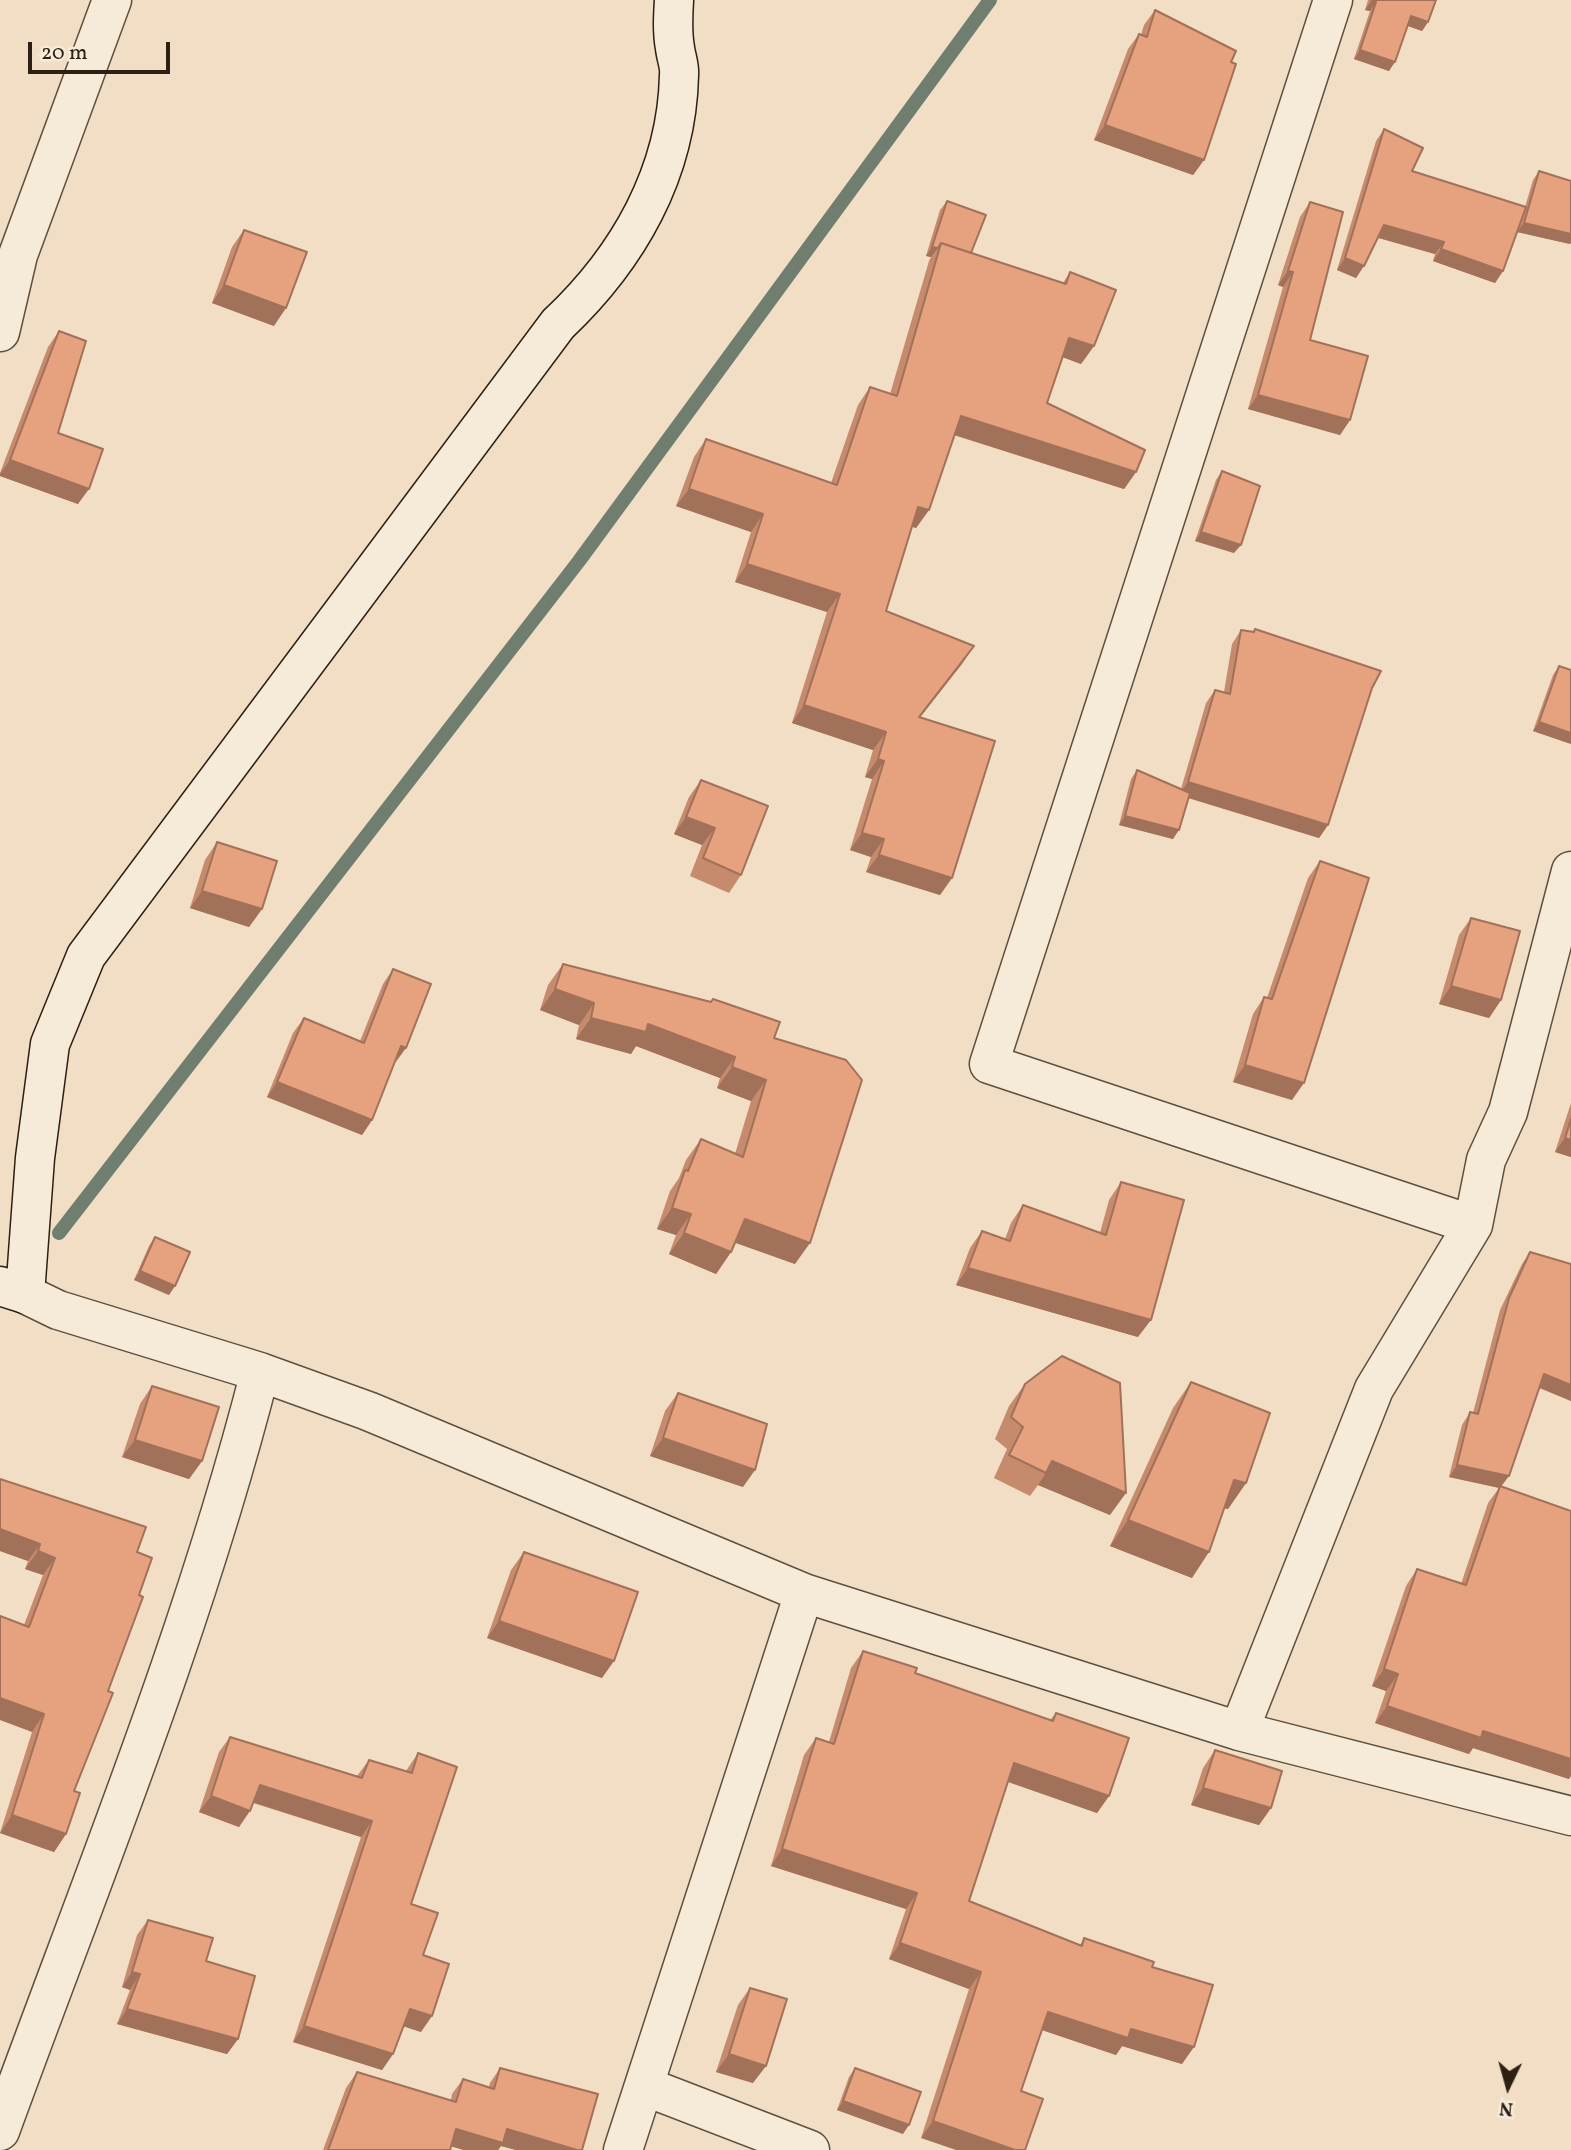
<!DOCTYPE html>
<style>
body{margin:0}
#map{position:relative;width:1571px;height:2150px;overflow:hidden;background:#f1dec4;font-family:Vollkorn,serif}
canvas{display:block}
.north{position:absolute;left:1473px;top:2052px;width:70px;height:70px;-webkit-text-stroke:5px #f6ead9;paint-order:stroke;rotate:185deg;font-size:19px;font-weight:700;line-height:28px;text-align:center;color:#2d2013}
.north::after{content:'';display:block;margin:auto;width:24px;height:32px;background:#2d2013;clip-path:polygon(50% 0,100% 100%,50% 72%,0 100%)}
.scale{position:absolute;left:28px;top:42px;width:142px;height:32px;box-sizing:border-box;border:4px solid #2d2013;border-top:0;padding-left:9px;font-size:21px;line-height:24px;white-space:nowrap;color:#2d2013;-webkit-text-stroke:5px #f6ead9;paint-order:stroke}
</style>
<div id="map">
<canvas width="1571" height="2150"></canvas>
<div class="north">N</div>
<div class="scale">20 m</div>
</div>
<script>
const ctx = document.querySelector('canvas').getContext('2d');
ctx.lineJoin = 'round';
function stroke(path, color, width, dash) { ctx.strokeStyle = color; ctx.lineWidth = width; ctx.lineCap = dash ? 'butt' : 'round'; ctx.setLineDash(dash || []); ctx.stroke(path); }
function paint(path, color) { ctx.fillStyle = color; ctx.fill(path, 'evenodd'); }
const stream = new Path2D(`
 M59,1233L579,561L990,0`);
const street = new Path2D(`
 M1333,0L989,1064L1473,1225
 M0,332L18,255L112,0
 M25,1294L58,1310L260,1372L368,1411L804,1593
 M1239,1731L1374,1389L1473,1225L1486,1160L1508,1112L1571,871
 M644,2086L810,2150
 M0,2131C91,1881 194,1631 260,1372
 M623,2150L804,1593L1239,1731L1571,1816`);
const secondary = new Path2D(`
 M0,1286L25,1294L35,1158L50,1044L86,956L558,324C628,258 677,173 679,75C680,66 676,57 675,48C672,32 673,16 674,0`);
const wall = new Path2D(`
 M1368,0H1436L1428,22L1422,31L1408,26L1389,71L1354,59L1370,11L1365,10Z
 M1155,10L1231,62L1204,160L1193,175L1094,140L1128,49L1139,34L1141,35L1144,25Z
 M1384,129L1412,171L1525,207L1533,180L1539,171L1570,244L1517,232L1503,271L1495,283L1433,261L1435,254L1378,238L1356,278L1337,270L1376,141Z
 M947,201L971,253L1063,283L1070,272L1094,346L1081,364L1062,357L1047,403L1136,472L1124,489L954,435L929,510L916,528L912,527L886,611L974,646L920,717L952,878L940,895L866,872L871,857L850,850L872,779L865,777L873,750L792,723L827,612L735,582L751,532L676,506L694,457L706,439L831,483L858,405L870,387L890,394L929,261L931,257L926,256L940,210Z
 M1310,202V340L1350,420L1340,435L1248,409L1283,287L1278,285L1300,217Z
 M244,230L274,326L212,303L232,247Z
 M59,331L58,433L78,504L0,476V473L48,347Z
 M1222,471L1234,553L1195,541L1216,480Z
 M1255,629L1372,688L1328,825L1319,838L1188,798L1173,839L1119,825L1131,779L1137,770L1181,789L1206,703L1215,690L1224,692L1232,644L1241,630L1252,632Z
 M1559,666L1571,744L1533,731L1553,675Z
 M701,780L741,875L729,893L690,876L702,845L674,834L689,797Z
 M217,842L262,909L249,927L190,908L205,860Z
 M1320,861L1292,1100L1233,1082L1253,1014L1264,997L1267,998L1308,878Z
 M1471,918L1501,1000L1489,1018L1439,1004L1459,935Z
 M563,964L710,1002L713,999L774,1038L795,1264L735,1242L731,1252L716,1274L669,1254L676,1235L657,1229L670,1191L679,1178L686,1160L701,1139L735,1154L751,1101L717,1088L720,1078L636,1046L631,1054L576,1039L579,1025L540,1010L548,985Z
 M393,969L395,1063L372,1120L362,1135L267,1097L293,1033L304,1018L360,1041L383,984Z
 M1571,1103V1157L1555,1152Z
 M1121,1182L1138,1337L956,1285L970,1248L982,1231L1005,1239L1011,1223L1023,1205L1100,1233L1109,1200Z
 M155,1237L169,1295L134,1280L149,1246Z
 M1530,1252L1571,1401L1539,1388L1501,1487L1569,1779L1473,1748L1469,1754L1375,1723L1386,1691L1372,1686L1406,1586L1417,1569L1461,1584L1488,1503L1499,1488L1449,1477L1462,1425L1470,1412L1473,1413L1500,1310L1522,1264Z
 M1191,1382L1246,1483L1228,1509L1224,1508L1192,1578L1110,1546L1173,1408Z
 M1025,1384L1110,1515L1038,1485L1030,1496L994,1478L1007,1449L995,1439L1009,1406Z
 M152,1386L202,1461L189,1479L122,1457L140,1404Z
 M678,1393L743,1487L650,1456L665,1411Z
 M0,1479L137,1552L139,1595L74,1791L66,1834L54,1852L0,1833L32,1732L24,1625L43,1575L25,1569L28,1561L0,1551Z
 M524,1552L602,1678L487,1638L511,1570Z
 M863,1651L915,1673L1050,1720L1056,1713L1109,1796L1097,1813L1008,1782L969,1901L1080,1945L1084,1938L1152,1967L1182,2064L1122,2046L1116,2055L1042,2030L921,2138L969,1989L889,1959L906,1909L771,1866L804,1755L816,1738L829,1742L851,1668Z
 M230,1737L357,1776L369,1760L406,1771L418,1753L411,1904L423,1955L421,2032L404,2026L393,2054L382,2070L293,2042L361,1837L253,1803L239,1827L199,1812L219,1752Z
 M1215,1750L1271,1808L1259,1825L1191,1805L1203,1768Z
 M148,1920L206,1961L238,2039L227,2054L117,2024L130,1990L122,1987L137,1935Z
 M750,1988L753,2083L716,2072L738,2005Z
 M500,2068L582,2150H516L501,2146L498,2150H464L451,2146L450,2150H323L346,2088L357,2072L451,2100L452,2094L463,2079L489,2087L490,2083Z
 M855,2068L903,2134L837,2110L849,2077Z`);
const shadedWall = new Path2D(`
 M1371,1L1376,2L1370,11L1365,10Z
 M1411,16L1428,22L1422,31L1405,25Z
 M1360,50L1395,62L1389,71L1354,59Z
 M1105,125L1204,160L1193,175L1094,140Z
 M1524,223L1571,234V243L1570,244L1517,232Z
 M1384,225L1444,242L1435,254L1376,237Z
 M932,247L938,248L931,257L926,256Z
 M1441,249L1503,271L1495,283L1433,261Z
 M1345,258L1364,266L1356,278L1337,270Z
 M1288,271L1293,272L1283,287L1278,285Z
 M224,285L286,308L274,326L212,303Z
 M1069,338L1094,346L1081,364L1057,355Z
 M1258,395L1350,420L1340,435L1248,409Z
 M961,416L1136,472L1124,489L948,433Z
 M10,460L89,489L78,504L0,476V474Z
 M689,489L763,514L751,532L676,506Z
 M918,507L929,510L916,528L906,524Z
 M1201,532L1241,545L1234,553L1195,541Z
 M747,564L840,594L827,612L735,582Z
 M974,646L962,664L907,734L919,717Z
 M804,705L886,732L873,750L792,723Z
 M1539,722L1571,733V744L1533,731Z
 M878,759L884,761L872,779L865,777Z
 M1188,782L1328,825L1319,838L1179,795Z
 M1125,816L1179,830L1173,839L1119,825Z
 M686,817L715,828L702,845L674,834Z
 M862,833L884,839L871,857L850,850Z
 M879,855L952,878L940,895L866,872Z
 M202,891L262,909L249,927L190,908Z
 M1451,986L1501,1000L1489,1018L1439,1004Z
 M555,989L594,1003L579,1025L540,1010Z
 M591,1018L648,1024L735,1057L720,1078L636,1046L631,1054L576,1039Z
 M401,1046L406,1048L395,1063Z
 M1245,1065L1304,1083L1292,1100L1233,1082Z
 M732,1067L766,1080L751,1101L717,1088Z
 M277,1082L372,1120L362,1135L267,1097Z
 M1565,1138L1571,1140V1157L1555,1152Z
 M672,1208L691,1214L676,1235L657,1229Z
 M745,1219L810,1243L795,1264L730,1241Z
 M684,1233L731,1252L716,1274L669,1254Z
 M968,1268L1151,1320L1138,1337L956,1285Z
 M140,1271L175,1286L169,1295L134,1280Z
 M1544,1374L1571,1385V1401L1536,1386Z
 M663,1438L755,1470L743,1487L650,1456Z
 M135,1440L202,1461L189,1479L122,1457Z
 M1052,1461L1126,1493L1110,1515L1038,1485L1046,1473Z
 M1457,1465L1509,1476L1500,1488L1449,1477Z
 M1234,1480L1246,1483L1228,1509L1216,1506Z
 M1128,1520L1209,1552L1192,1578L1110,1546Z
 M0,1529L40,1544L28,1561L0,1551Z
 M38,1551L55,1558L43,1575L25,1569Z
 M499,1621L614,1661L602,1678L487,1638Z
 M1384,1669L1398,1674L1386,1691L1372,1686Z
 M0,1698L44,1714L32,1732L0,1720Z
 M1387,1706L1483,1731L1571,1759V1776L1569,1779L1473,1748L1469,1754L1375,1723Z
 M1014,1763L1109,1796L1097,1813L1003,1780Z
 M260,1785L372,1821L361,1837L249,1801Z
 M1203,1788L1271,1808L1259,1825L1191,1805Z
 M211,1796L250,1811L239,1827L199,1812Z
 M12,1815L66,1834L54,1852L0,1833Z
 M782,1849L917,1893L906,1909L771,1866Z
 M900,1943L981,1972L969,1989L889,1959Z
 M132,1972L140,1974L130,1990L122,1987Z
 M127,2009L238,2039L227,2054L117,2024Z
 M410,2009L432,2016L421,2032L399,2025Z
 M1048,2012L1131,2029L1194,2047L1182,2064L1122,2046L1116,2055L1036,2028Z
 M304,2026L393,2054L382,2070L293,2042Z
 M729,2054L766,2066L753,2083L716,2072Z
 M843,2101L909,2125L903,2134L837,2110Z
 M933,2121L1015,2150H956L921,2138Z
 M456,2129H507L577,2150H516L501,2146L498,2150H464L446,2145Z`);
const building = new Path2D(`
 M1372,0H1436L1428,22L1411,16L1395,62L1360,50L1376,2Z
 M1155,10L1236,51L1231,62L1236,64L1204,160L1105,125L1139,34L1147,37Z
 M1384,129L1423,148L1412,171L1526,207L1503,271L1441,249L1444,242L1384,225L1364,266L1345,258Z
 M1539,171L1571,181V234L1524,223Z
 M947,201L986,215L971,253L941,243L938,248L932,247Z
 M1310,202L1343,212L1310,340L1368,356L1350,420L1258,395L1293,272L1288,271Z
 M244,230L307,252L286,308L224,285Z
 M941,243L1066,284L1070,272L1116,290L1094,346L1069,338L1047,403L1145,450L1136,472L961,416L929,510L918,507L886,611L974,646L919,717L995,741L952,878L879,855L884,839L862,833L884,761L878,759L886,732L804,705L840,594L747,564L763,514L689,489L706,439L837,485L870,387L897,396Z
 M59,331L86,341L58,433L103,449L89,489L10,460Z
 M1222,471L1260,486L1241,545L1201,532Z
 M1255,629L1381,671L1372,688L1328,825L1188,782L1215,690L1230,694L1241,630L1254,632Z
 M1559,666L1571,670V733L1539,722Z
 M1137,770L1190,793L1179,830L1125,816Z
 M701,780L768,806L741,875L703,858L715,828L686,817Z
 M217,842L277,861L262,909L202,891Z
 M1320,861L1369,878L1304,1083L1245,1065L1264,997L1272,999Z
 M1471,918L1520,931L1501,1000L1451,986Z
 M563,964L711,1002L713,999L780,1022L774,1038L846,1060L862,1080L810,1243L745,1219L731,1252L684,1233L691,1214L672,1208L685,1170L688,1171L701,1139L743,1157L766,1080L732,1067L735,1057L648,1024L646,1032L591,1018L594,1003L555,989Z
 M393,969L431,984L406,1048L401,1046L372,1120L277,1082L304,1018L364,1043Z
 M1571,1119V1140L1565,1138Z
 M1121,1182L1184,1200L1151,1320L968,1268L982,1231L1010,1241L1023,1205L1106,1235Z
 M155,1237L190,1252L175,1286L140,1271Z
 M1530,1252L1571,1264V1385L1544,1374L1509,1476L1457,1465L1470,1412L1478,1414L1509,1298Z
 M1062,1356L1120,1383L1126,1493L1052,1461L1046,1473L1009,1455L1023,1427L1011,1417L1025,1384Z
 M1191,1382L1270,1413L1246,1483L1234,1480L1209,1552L1128,1520Z
 M152,1386L219,1407L202,1461L135,1440Z
 M678,1393L767,1424L755,1470L663,1438Z
 M0,1479L146,1527L137,1552L152,1558L139,1595L143,1597L108,1691L113,1693L74,1791L80,1793L66,1834L12,1815L44,1714L0,1698V1616L29,1627L55,1558L38,1551L40,1544L0,1529Z
 M1500,1486L1571,1511V1759L1483,1731L1481,1738L1387,1706L1398,1674L1384,1669L1417,1569L1466,1585Z
 M524,1552L638,1592L614,1661L499,1621Z
 M863,1651L917,1668L915,1673L1053,1721L1056,1713L1129,1738L1109,1796L1014,1763L969,1901L1082,1946L1084,1938L1154,1962L1152,1967L1213,1985L1194,2047L1131,2029L1128,2038L1048,2012L1021,2091L1043,2099L1025,2150H1015L933,2121L981,1972L900,1943L917,1893L782,1849L816,1738L834,1744Z
 M230,1737L362,1778L369,1760L412,1773L418,1753L457,1767L411,1904L438,1913L423,1955L449,1964L432,2016L410,2009L393,2054L304,2026L372,1821L260,1785L250,1811L211,1796Z
 M1215,1750L1282,1771L1271,1808L1203,1788Z
 M148,1920L213,1938L206,1961L255,1976L238,2039L127,2009L140,1974L132,1972Z
 M750,1988L787,1999L766,2066L729,2054Z
 M500,2068L598,2094L582,2150H577L507,2129L503,2143L456,2129L450,2150H328L357,2072L456,2102L463,2079L494,2089Z
 M855,2068L921,2092L909,2125L843,2101Z`);
stroke(stream, '#707e70', 14);
stroke(street, '#5e503f', 41);
stroke(secondary, '#2d2013', 41);
stroke(street, '#f6ead9', 38);
stroke(secondary, '#f6ead9', 38);
paint(wall, '#c68a6d');
paint(shadedWall, '#a17159');
paint(building, '#e6a17f');
stroke(building, '#a17159', 2);
</script>
